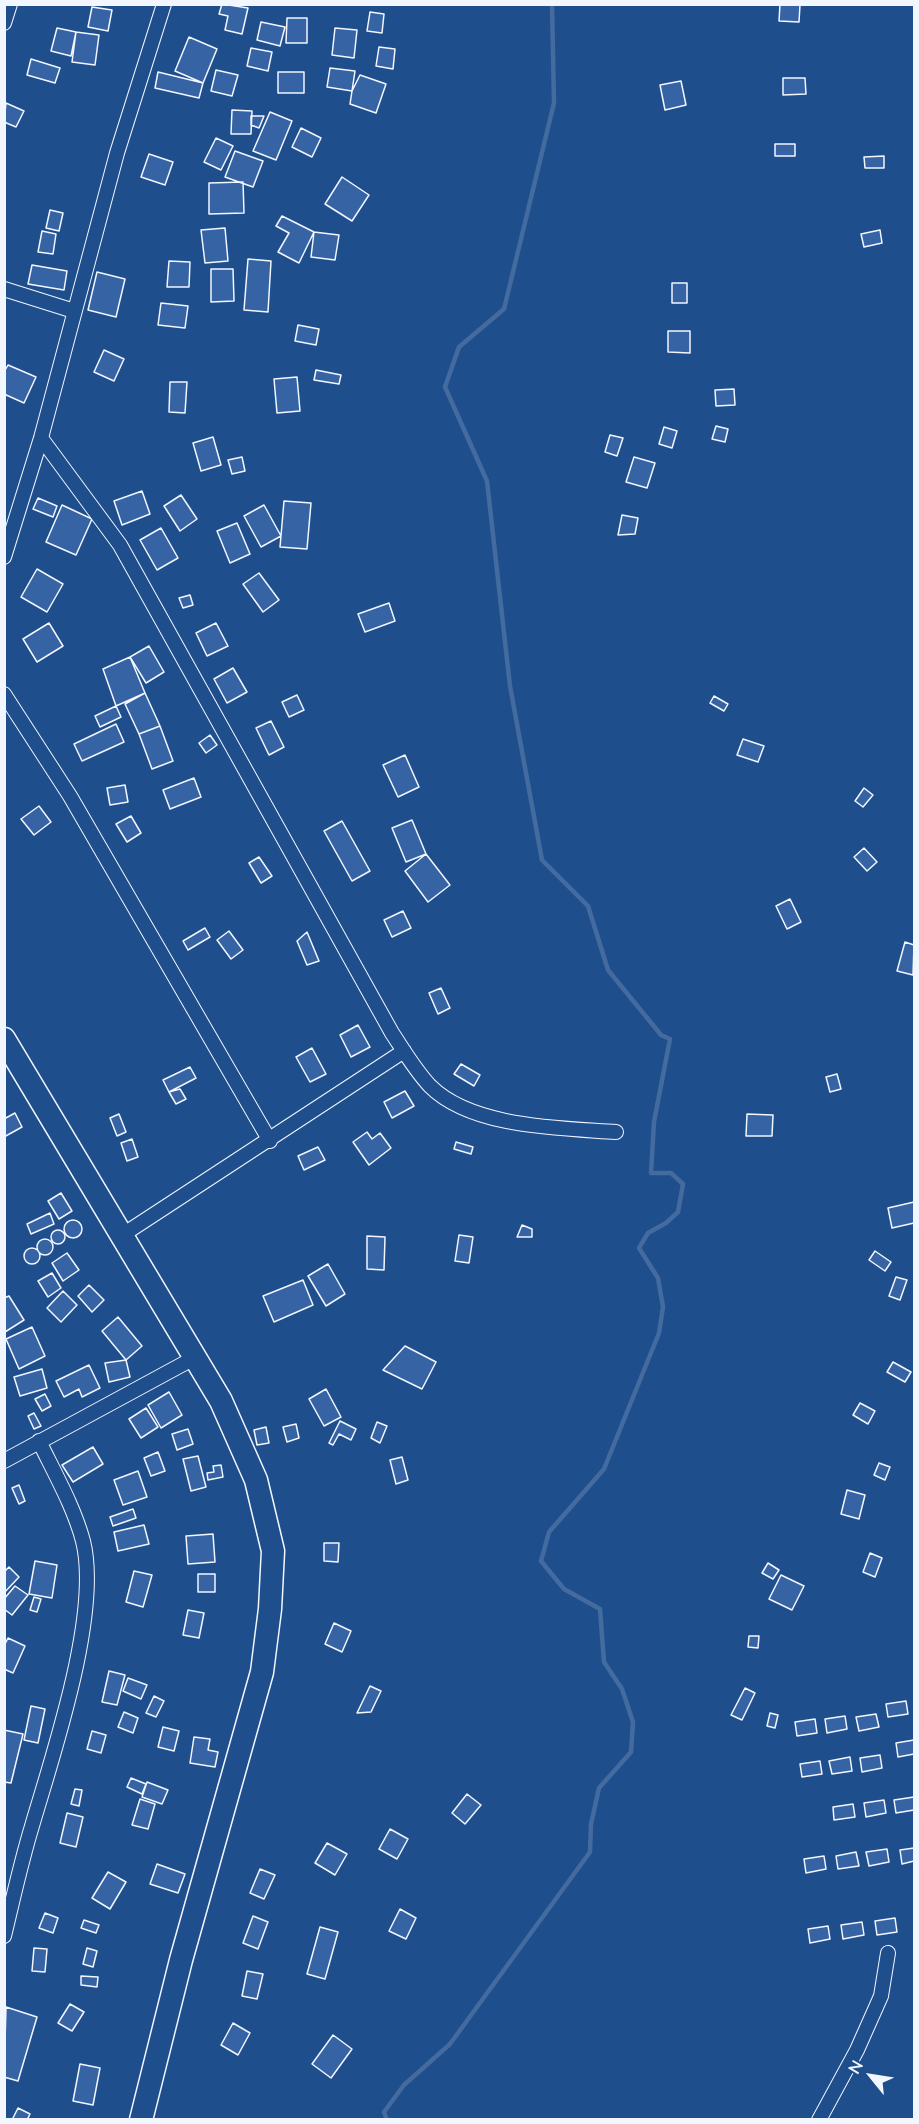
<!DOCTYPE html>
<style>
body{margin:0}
#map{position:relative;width:919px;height:2124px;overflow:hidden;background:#1f4e8c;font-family:Lato,sans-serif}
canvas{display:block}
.frame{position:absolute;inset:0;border:6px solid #f2f6ff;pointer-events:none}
.north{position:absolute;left:841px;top:2046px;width:60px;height:60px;-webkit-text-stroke:4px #1f4e8c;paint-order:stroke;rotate:300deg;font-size:16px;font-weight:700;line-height:24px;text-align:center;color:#f2f6ff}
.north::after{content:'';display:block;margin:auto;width:21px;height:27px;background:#f2f6ff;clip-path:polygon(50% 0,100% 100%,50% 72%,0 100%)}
</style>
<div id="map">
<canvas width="919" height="2124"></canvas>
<div class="frame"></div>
<div class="north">N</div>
</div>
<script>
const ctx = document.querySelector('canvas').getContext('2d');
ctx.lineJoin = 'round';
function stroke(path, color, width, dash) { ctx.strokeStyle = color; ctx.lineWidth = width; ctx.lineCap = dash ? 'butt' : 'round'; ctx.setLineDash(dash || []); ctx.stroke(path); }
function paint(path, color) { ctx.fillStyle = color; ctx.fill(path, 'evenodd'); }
const stream = new Path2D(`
 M387,2120L384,2112L404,2085L450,2044L590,1852L591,1824L599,1788L631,1752L633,1722L622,1689L604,1662L600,1609L564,1589L541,1561L549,1532L604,1469L659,1333L663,1307L658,1278L639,1248L648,1233L666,1223L678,1212L683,1184L671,1173H651L654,1122L670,1039L661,1035L608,970L588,906L542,860L510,686L487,481L445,387L459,347L504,309L554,103L552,4`);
const building = new Path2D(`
 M222,4L248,8L242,34L225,30L228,16L219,14Z
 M780,4L800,5L799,22L779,21Z
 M92,7L112,10L108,31L88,27Z
 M370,12L384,14L382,33L367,31Z
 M287,18H307V43H286Z
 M261,22L285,27L280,46L257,40Z
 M57,28L76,32L71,56L51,51Z
 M335,28L357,30L354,58L332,55Z
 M76,32L99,35L95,65L72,62Z
 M189,37L217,49L203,83L175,71Z
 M379,47L395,49L393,69L376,66Z
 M251,48L272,52L268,71L247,66Z
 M31,59L60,68L55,83L27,75Z
 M330,68L355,71L352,91L327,87Z
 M216,70L238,75L232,96L211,91Z
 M158,72L203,83L199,98L155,88Z
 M278,72H304V93H278Z
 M360,75L386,84L376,113L350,104L352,91Z
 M783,78H805L806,94L783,95Z
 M681,81L686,105L665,110L660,85Z
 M6,103L24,111L16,127L4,122Z
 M232,110L252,111L251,134H231Z
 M270,112L292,121L276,160L253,151Z
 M251,116H264L259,128L251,125Z
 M301,128L321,138L312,157L292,147Z
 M216,138L233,146L221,170L204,162Z
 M775,144H795V156H775Z
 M235,151L263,161L253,187L225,177Z
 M149,154L173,162L165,185L141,177Z
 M884,156V168H865L864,157Z
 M342,177L369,195L352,221L325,204Z
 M243,182L244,213L209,214V183Z
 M50,210L63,213L59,231L46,228Z
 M282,216L314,232L299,263L278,252L289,233L276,226Z
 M225,228L228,261L205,263L201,230Z
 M880,230L882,243L864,247L861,234Z
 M42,231L56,234L53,254L38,252Z
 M314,232L339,235L335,260L311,257Z
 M248,259L271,261L268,312L244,310Z
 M169,261L190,262L189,287H167Z
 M32,265L67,271L64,290L28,284Z
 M211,269H233L234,301L211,302Z
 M97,272L125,279L116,317L88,310Z
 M672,283H687V303H672Z
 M161,303L188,306L185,328L158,325Z
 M298,325L319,329L316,345L295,341Z
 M668,331H690V353L668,352Z
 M104,350L124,359L114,381L94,372Z
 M8,365L36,377L24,403L4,394V372Z
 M316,370L341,375L339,384L314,380Z
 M297,377L300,411L277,413L274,379Z
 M170,382H187L185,413L169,412Z
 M734,389L735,405L716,406L715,390Z
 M716,426L728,429L725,442L712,439Z
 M664,427L677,431L672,448L659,444Z
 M610,435L623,438L617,456L605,452Z
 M213,437L221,465L201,471L193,443Z
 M242,457L245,471L232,474L228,460Z
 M634,457L655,463L647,488L626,482Z
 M142,491L150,514L122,525L114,501Z
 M181,495L197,519L180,531L164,506Z
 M38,498L57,506L53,517L33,509Z
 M284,501L311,503L307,549L280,547Z
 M62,505L92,519L76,555L46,542Z
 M264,505L281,536L261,547L244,516Z
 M622,515L638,518L635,534L618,535Z
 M237,523L250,554L230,563L217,531Z
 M161,528L178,558L157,570L140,540Z
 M37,569L63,584L47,612L21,597Z
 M259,573L279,600L263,612L243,584Z
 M190,595L193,605L183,608L179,598Z
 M389,603L395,621L365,632L358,614Z
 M49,623L63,646L37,662L23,639Z
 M216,623L228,646L207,656L196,633Z
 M149,646L164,672L146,683L130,657Z
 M130,657L145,693L116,706L103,669Z
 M233,668L247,692L227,703L214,679Z
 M145,693L160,726L139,734L125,704Z
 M297,695L304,710L289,717L282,702Z
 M714,696L728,704L724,711L710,703Z
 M116,706L121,717L100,727L95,716Z
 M271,721L284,747L269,755L256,728Z
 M116,724L124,742L82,761L74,744Z
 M160,726L173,761L152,769L139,734Z
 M210,735L217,745L206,753L199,743Z
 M743,739L764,746L758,762L737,755Z
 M405,755L419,787L398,797L383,765Z
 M194,778L201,797L170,809L163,790Z
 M125,785L128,802L110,805L107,788Z
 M864,788L873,795L863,807L855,801Z
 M39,806L51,822L34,835L21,819Z
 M131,816L141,833L127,842L116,824Z
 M412,820L426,854L406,862L392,828Z
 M342,821L370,871L352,881L324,831Z
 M864,848L877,862L867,871L854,857Z
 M426,854L450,885L428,902L405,871Z
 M259,857L272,876L261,883L249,863Z
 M790,899L801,922L787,929L776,906Z
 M403,911L411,928L392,937L384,920Z
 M205,928L210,937L188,950L183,941Z
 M229,931L243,950L231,959L217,940Z
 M307,932L319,961L307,965L297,941Z
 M905,942L914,945L913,975L897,971Z
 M441,988L450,1008L438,1014L429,993Z
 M358,1025L370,1047L351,1057L340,1035Z
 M312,1048L326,1074L310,1082L296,1057Z
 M461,1064L480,1075L474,1086L454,1074Z
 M190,1067L196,1078L169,1092L163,1080Z
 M837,1074L841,1089L830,1092L826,1077Z
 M180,1089L186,1099L176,1104L169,1092Z
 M405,1091L414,1106L392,1118L384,1102Z
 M15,1113L22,1127L4,1137V1119Z
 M119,1114L126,1132L117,1136L110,1118Z
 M747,1114L773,1115L772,1136H746Z
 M367,1132L372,1139L380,1133L391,1148L369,1165L353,1142Z
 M132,1139L138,1157L127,1161L121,1143Z
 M456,1142L473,1147L471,1154L454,1149Z
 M318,1147L325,1160L304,1170L298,1156Z
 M61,1193L72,1211L59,1219L48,1201Z
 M914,1202V1223L892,1228L888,1208Z
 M50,1213L54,1224L31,1234L27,1224Z
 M64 1229a9 9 0 1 1 18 0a9 9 0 1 1-18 0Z
 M522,1225L532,1229V1237H517Z
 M51 1237a7 7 0 1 1 14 0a7 7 0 1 1-14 0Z
 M459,1235L473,1237L469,1263L455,1261Z
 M367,1236L385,1237L384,1270L367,1269Z
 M37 1247a8 8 0 1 1 16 0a8 8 0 1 1-16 0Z
 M24 1256a8 8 0 1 1 16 0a8 8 0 1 1-16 0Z
 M875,1251L891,1262L885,1271L869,1260Z
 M67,1253L79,1270L63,1281L52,1263Z
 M328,1264L345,1294L326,1306L308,1276Z
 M52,1273L61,1288L48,1297L38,1281Z
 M896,1277L907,1280L900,1300L889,1296Z
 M303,1280L313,1305L274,1322L263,1296Z
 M89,1285L104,1300L92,1312L78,1296Z
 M63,1291L77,1305L61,1322L47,1308Z
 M9,1296L24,1320L5,1332L4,1298Z
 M118,1317L142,1346L126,1360L102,1331Z
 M32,1327L45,1356L19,1369L6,1339Z
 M405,1346L436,1362L422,1389L383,1370Z
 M126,1360L130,1377L109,1382L105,1363Z
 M893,1362L911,1372L905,1382L887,1372Z
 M89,1365L100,1388L82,1397L79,1389L64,1397L56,1381Z
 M42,1369L47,1388L20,1396L14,1377Z
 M326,1389L341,1417L324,1426L309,1399Z
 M169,1392L182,1415L161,1428L148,1405Z
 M45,1394L51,1406L42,1411L35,1399Z
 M860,1403L875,1411L868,1424L853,1415Z
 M146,1408L158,1427L141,1438L129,1419Z
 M34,1413L41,1426L34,1429L28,1416Z
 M340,1421L356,1429L351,1440L339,1434L333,1445L329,1443Z
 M377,1422L387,1426L380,1443L371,1438Z
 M296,1424L299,1438L287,1442L283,1427Z
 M266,1427L269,1443L257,1445L254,1430Z
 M188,1429L193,1444L177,1450L172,1434Z
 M93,1447L103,1464L73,1482L62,1465Z
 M158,1452L165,1471L151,1476L144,1458Z
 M198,1456L206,1487L191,1491L183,1459Z
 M402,1457L408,1480L396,1484L390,1460Z
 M879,1463L890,1467L885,1480L874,1475Z
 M221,1465L223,1477L208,1480L207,1473L214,1472L213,1466Z
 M138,1471L147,1497L123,1505L114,1480Z
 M19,1485L25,1501L19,1504L12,1488Z
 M847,1490L865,1495L859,1519L841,1514Z
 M133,1509L136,1518L113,1526L110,1517Z
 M144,1525L149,1544L118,1551L114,1532Z
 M213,1534L215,1562L188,1564L186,1536Z
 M324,1543H339L338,1562L324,1561Z
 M870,1553L882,1558L875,1577L863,1572Z
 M35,1561L57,1565L52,1598L29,1594Z
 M768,1563L779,1570L773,1579L762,1573Z
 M9,1567L19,1577L4,1593V1572Z
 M134,1571L152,1575L143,1607L126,1602Z
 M198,1574H215V1592H198Z
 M781,1575L804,1586L792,1610L769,1599Z
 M15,1586L28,1595L12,1615L4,1609V1599Z
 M34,1597L41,1599L37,1612L30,1610Z
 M188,1610L204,1613L199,1638L183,1635Z
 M334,1623L351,1631L342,1652L325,1644Z
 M749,1636H759L758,1648L748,1647Z
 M8,1638L25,1646L13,1673L4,1669V1646Z
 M109,1671L125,1675L117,1705L102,1702Z
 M128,1678L147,1685L141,1699L123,1691Z
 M370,1686L381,1691L371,1712L357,1713Z
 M745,1688L755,1693L742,1720L731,1715Z
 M154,1696L164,1701L156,1717L146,1713Z
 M906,1701L908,1714L888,1717L886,1704Z
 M31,1706L45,1709L38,1743L24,1740Z
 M124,1712L138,1718L133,1733L118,1727Z
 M770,1713L778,1715L775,1728L767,1726Z
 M876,1714L879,1727L859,1731L856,1717Z
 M845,1716L847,1729L827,1733L825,1719Z
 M815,1719L817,1733L797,1736L795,1722Z
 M163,1727L179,1731L174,1751L158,1747Z
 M4,1730L23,1734L11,1783L4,1782Z
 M92,1731L106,1735L101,1753L87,1749Z
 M194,1737L210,1739L208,1750L218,1752L215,1767L190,1763Z
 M914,1740V1754L898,1757L896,1743Z
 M880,1755L882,1768L862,1772L860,1758Z
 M850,1757L852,1771L832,1774L829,1761Z
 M820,1761L822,1774L802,1777L800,1764Z
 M131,1778L146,1784L142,1794L127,1787Z
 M147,1782L168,1790L162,1804L142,1797Z
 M75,1789L82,1790L79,1806L71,1804Z
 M467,1794L481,1805L465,1824L452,1813Z
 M914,1797V1810L896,1813L894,1800Z
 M140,1799L155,1804L148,1829L132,1825Z
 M884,1800L886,1813L866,1817L864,1803Z
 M853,1804L855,1817L834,1820L833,1807Z
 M67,1813L83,1817L76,1847L60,1843Z
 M390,1829L408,1839L397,1859L379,1849Z
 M327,1843L347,1854L335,1875L315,1863Z
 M914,1848V1861L902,1864L900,1850Z
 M887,1849L889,1862L869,1866L866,1852Z
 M856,1852L859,1866L838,1869L836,1856Z
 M824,1856L826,1869L806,1873L804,1859Z
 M157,1864L185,1874L178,1893L150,1884Z
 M260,1869L275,1875L264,1899L250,1893Z
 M108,1872L126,1882L110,1909L92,1898Z
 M400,1909L416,1918L406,1939L389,1931Z
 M45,1913L58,1918L53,1933L39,1928Z
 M253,1916L268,1922L258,1949L243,1943Z
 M895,1918L897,1932L877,1935L875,1921Z
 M84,1920L99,1925L96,1933L81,1928Z
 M862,1922L864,1935L843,1939L841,1925Z
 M828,1926L830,1939L810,1943L808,1929Z
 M320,1927L338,1932L325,1979L307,1974Z
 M34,1948L47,1949L45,1972L32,1971Z
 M87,1948L97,1951L93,1967L83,1964Z
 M247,1971L263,1974L257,1999L242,1996Z
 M81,1976L98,1977L97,1987L81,1985Z
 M70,2004L84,2012L72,2031L58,2023Z
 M6,2007L37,2017L18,2081L4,2077Z
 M233,2023L250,2033L238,2055L221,2045Z
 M333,2035L352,2049L331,2078L312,2064Z
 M80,2064L100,2068L93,2105L73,2101Z
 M18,2108L30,2114L27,2120H12Z`);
const minor = new Path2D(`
 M4,23L10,4
 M4,289L74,311
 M41,438L120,545L392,1033C404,1051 415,1070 430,1086C472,1128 561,1128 616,1132
 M4,557L41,438L117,153L164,4
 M4,694L70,796L270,1141
 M121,1236L404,1051
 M4,1461L196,1357
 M4,1936C13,1899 21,1862 32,1826C53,1754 101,1613 83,1541C74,1507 55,1474 39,1441
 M819,2120L857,2050L881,1996L888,1953`);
const primary = new Path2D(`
 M4,1039L221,1401L256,1480L273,1551L270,1609L262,1672L181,1960L141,2120`);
stroke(stream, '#446ba0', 4.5);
paint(building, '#3563a3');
stroke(building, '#f2f6ff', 1.5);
stroke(minor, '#f2f6ff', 16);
stroke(primary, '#f2f6ff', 25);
stroke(minor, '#1f4e8c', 14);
stroke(primary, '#1f4e8c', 22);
</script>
